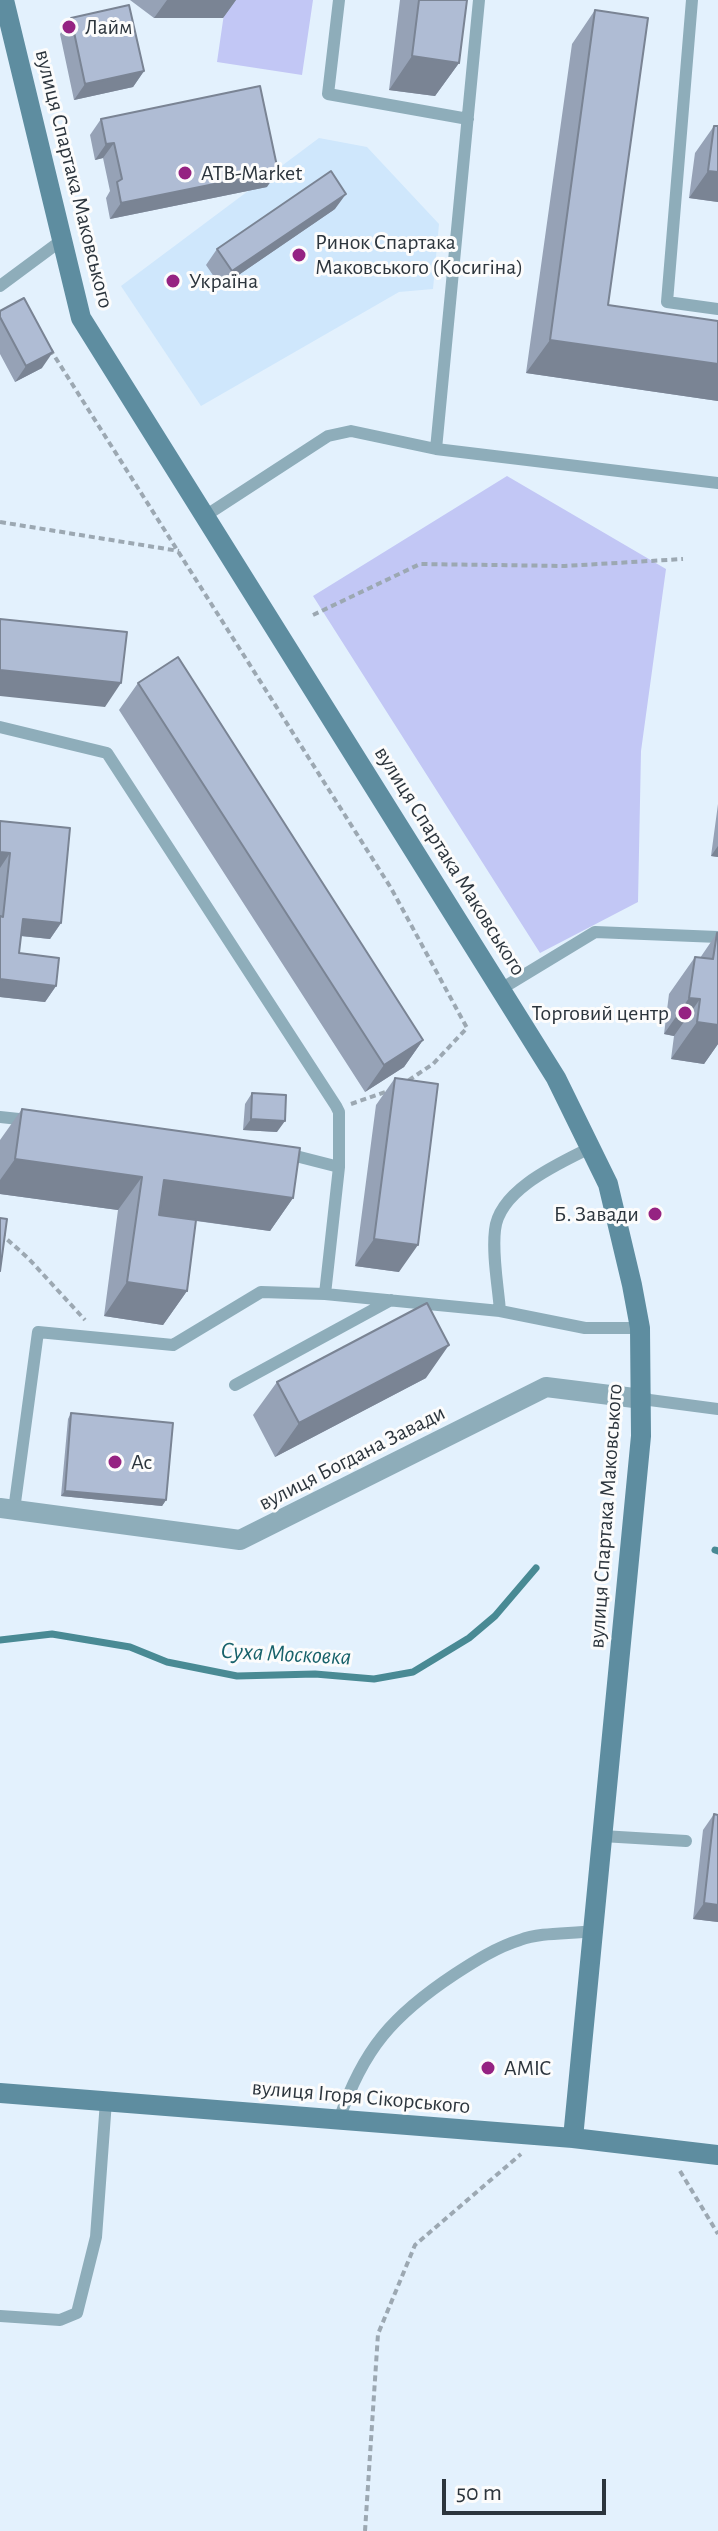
<!DOCTYPE html>
<meta charset="utf-8">
<style>
body{margin:0}
#map{position:relative;width:718px;height:2531px;overflow:hidden;background:#e3f1fd;font-family:"Alegreya Sans",sans-serif}
canvas{display:block}
.scale{position:absolute;left:442px;top:2479px;width:164px;height:36px;box-sizing:border-box;border:4px solid #2c353d;border-top:0;padding-left:10px;font-size:24px;line-height:28px;white-space:nowrap;color:#2c353d;-webkit-text-stroke:6px #fcfcfc;paint-order:stroke}
</style>
<div id="map">
<canvas width="718" height="2531"></canvas>
<div class="scale">50 m</div>
</div>
<script>
const ctx = document.querySelector('canvas').getContext('2d');
ctx.lineJoin = 'round';
function paint(path, color) { ctx.fillStyle = color; ctx.fill(path, 'evenodd'); }
function stroke(path, color, width, dash) { ctx.strokeStyle = color; ctx.lineWidth = width; ctx.lineCap = dash ? 'butt' : 'round'; ctx.setLineDash(dash || []); ctx.stroke(path); }
function drawText(font, color, halo, rows, align = 'center') {
  ctx.font = font + ' "Alegreya Sans",sans-serif'; ctx.lineWidth = 6; ctx.setLineDash([]); ctx.textBaseline = 'middle'; ctx.strokeStyle = halo; ctx.fillStyle = color; for (const [text, x, y, turn = 0] of rows) {
    ctx.save(); ctx.translate(x, y); ctx.rotate((+turn || 0) * Math.PI / 180); ctx.textAlign = isNaN(turn) ? turn : align; if (halo) ctx.strokeText(text, 0, 0); ctx.fillText(text, 0, 0); ctx.restore();
  }
}
const built = new Path2D(`
 M319,138L367,147L439,224L433,289L399,292L201,406L121,286Z`);
const green = new Path2D(`
 M226,0H313L302,75L217,62Z
 M507,476L666,569L641,751L638,902L540,953L313,596Z`);
const stream = new Path2D(`
 M715,1550L718,1551
 M0,1640L52,1634L130,1647L167,1662L237,1676L315,1674L374,1679L413,1672L469,1638L495,1616L536,1568`);
const path = new Path2D(`
 M50,349L391,888L467,1028L433,1064L406,1082
 M0,522L179,551
 M313,615L420,564L565,566L683,559
 M351,1104L388,1091
 M0,1233L29,1259L85,1320
 M680,2171L718,2234
 M365,2531L378,2334L415,2245L521,2154`);
const lane = new Path2D(`
 M339,0L328,94L468,119
 M692,0L667,302L718,309
 M0,286L62,240
 M436,449L718,483
 M205,516L328,436L351,431L436,449L479,0
 M0,727L107,753L336,1106L339,1112V1167
 M501,989L595,932L718,937
 M0,1117L28,1120
 M284,1153L339,1167L325,1294
 M500,1311C498,1285 492,1255 495,1230C499,1190 558,1164 590,1148
 M235,1385L391,1300
 M642,1399L718,1409
 M14,1510L38,1332L173,1345L261,1292L325,1294L500,1311L585,1328H640
 M602,1836L686,1841
 M339,2120C363,2049 393,2015 455,1974C475,1961 497,1947 520,1940C541,1932 570,1934 593,1931
 M0,2316L60,2320L77,2313L96,2237L106,2101`);
const street = new Path2D(`
 M0,1508L240,1540L546,1387L642,1399`);
const secondary = new Path2D(`
 M4,0L81,318L556,1078L608,1184L632,1285L640,1328L641,1436L573,2138
 M0,2093L573,2138L718,2155`);
const wall = new Path2D(`
 M130,0H236L223,18H154Z
 M400,0H467L459,63L435,96L389,90Z
 M595,10L608,305L718,321V401L526,373L572,44Z
 M71,18L144,71L133,87L74,100L60,34Z
 M101,119L267,187L110,219L106,198L110,191L103,158L95,160L90,135Z
 M714,126H718V202L689,198L695,153Z
 M335,209L221,287L206,265L217,249Z
 M0,311L42,368L15,382L0,354Z
 M138,683L423,1040L404,1067L365,1092L119,710Z
 M718,804V857L711,856Z
 M0,821L61,923L50,939L21,936L19,953L56,986L45,1002L0,997Z
 M717,933L718,1044L704,1064L671,1059L674,1036L664,1034L669,994L695,957L700,958Z
 M395,1078L399,1272L355,1266L376,1105Z
 M252,1093L277,1132L243,1130L245,1104Z
 M22,1109L293,1198L270,1231L196,1221L187,1291L163,1325L104,1316L118,1210L0,1194V1140Z
 M426,1378L275,1457L253,1415L277,1382Z
 M71,1413L166,1500L162,1506L61,1496L68,1419Z
 M714,1814L718,1815V1922L693,1919L703,1830Z`);
const shadedWall = new Path2D(`
 M167,0H236L223,18H154Z
 M412,56L459,63L435,96L389,90Z
 M144,71L133,87L74,100L85,84Z
 M114,143L103,158L95,160L106,144Z
 M278,171L267,187L110,219L121,203Z
 M708,171L718,172V202L689,198Z
 M346,194L335,209L221,287L232,271Z
 M550,340L718,364V401L526,373Z
 M53,352L42,368L15,382L26,366Z
 M0,670L121,683L105,707L0,696Z
 M718,846V857L711,856Z
 M0,852L10,853L0,868Z
 M23,919L61,923L50,939L12,935Z
 M0,979L56,986L45,1002L0,997Z
 M689,998L700,999L674,1036L664,1034Z
 M697,1022L718,1025V1044L704,1064L671,1059Z
 M423,1040L404,1067L365,1092L384,1065Z
 M251,1119L285,1121L277,1132L243,1130Z
 M15,1159L142,1177L118,1210L0,1194V1180Z
 M164,1180L293,1198L270,1231L141,1213Z
 M374,1239L418,1245L399,1272L355,1266Z
 M127,1282L187,1291L163,1325L104,1316Z
 M449,1345L426,1378L275,1457L299,1423Z
 M65,1491L166,1500L162,1506L61,1496Z
 M704,1903L718,1905V1922L693,1919Z`);
const building = new Path2D(`
 M419,0H467L459,63L412,56Z
 M129,5L144,71L85,84L71,18Z
 M595,10L648,18L608,305L718,321V364L550,340Z
 M260,86L278,171L121,203L117,182L122,179L114,143L106,144L101,119Z
 M714,126H718V172L708,171Z
 M331,171L346,194L232,271L217,249Z
 M24,298L53,352L26,366L0,317V311Z
 M0,619L127,632L121,683L0,670Z
 M178,657L423,1040L384,1065L138,683Z
 M0,821L70,828L61,923L23,919L19,953L59,958L56,986L0,979V916L3,917L10,853L0,852Z
 M717,933H718V1025L697,1022L700,999L689,998L695,957L713,959Z
 M395,1078L438,1084L418,1245L374,1239Z
 M252,1093L286,1095L285,1121L251,1119Z
 M22,1109L300,1148L293,1198L164,1180L159,1215L196,1220L187,1291L127,1282L142,1177L15,1159Z
 M0,1218L7,1219L0,1271Z
 M427,1303L449,1345L299,1423L277,1382Z
 M71,1413L173,1423L166,1500L65,1491Z
 M714,1814L718,1815V1905L704,1903Z`);
const markers = [
 [69,27,8,"#952382"],
 [185,173,8,"#952382"],
 [299,255,8,"#952382"],
 [173,281,8,"#952382"],
 [685,1013,8,"#952382"],
 [655,1214,8,"#952382"],
 [115,1462,8,"#952382"],
 [488,2068,8,"#952382"]
];
const poiNames = [
 ["Лайм",85,27],
 ["ATB-Market",201,173],
 ["Ринок Спартака",315,242],
 ["Маковського (Косигіна)",315,267],
 ["Україна",189,281],
 ["Торговий центр",669,1013,"right"],
 ["Б. Завади",639,1214,"right"],
 ["Ас",131,1462],
 ["AMIC",504,2068]
];
const streetNames = [
 ["вулиця Спартака Маковського",74,179,76],
 ["вулиця Спартака Маковського",450,861,58],
 ["вулиця Богдана Завади",352,1458,-27],
 ["вулиця Спартака Маковського",606,1516,-86],
 ["вулиця Ігоря Сікорського",361,2097,5]
];
const waterNames = [
 ["Суха Московка",286,1654,3]
];
paint(built, '#cfe7fc');
paint(green, '#c2c7f5');
stroke(stream, '#498a94', 7);
stroke(path, '#9ca8b2', 4, [6, 4]);
stroke(lane, '#8eadba', 12);
stroke(street, '#8eadba', 20);
stroke(secondary, '#5e8da0', 20);
paint(wall, '#96a2b6');
paint(shadedWall, '#7a8494');
paint(building, '#afbcd4');
stroke(building, '#7a8494', 2);
for (const [x, y, r, color] of markers) { const dot = new Path2D(); dot.arc(x, y, r, 0, 2 * Math.PI); ctx.fillStyle = color; ctx.fill(dot); stroke(dot, '#fcfcfc', 3); }
drawText('22px', '#2c353d', '#fcfcfc', poiNames, 'left');
drawText('22px', '#2c353d', '#fcfcfc', streetNames);
drawText('italic 24px', '#18626b', '#fcfcfc', waterNames);
</script>
